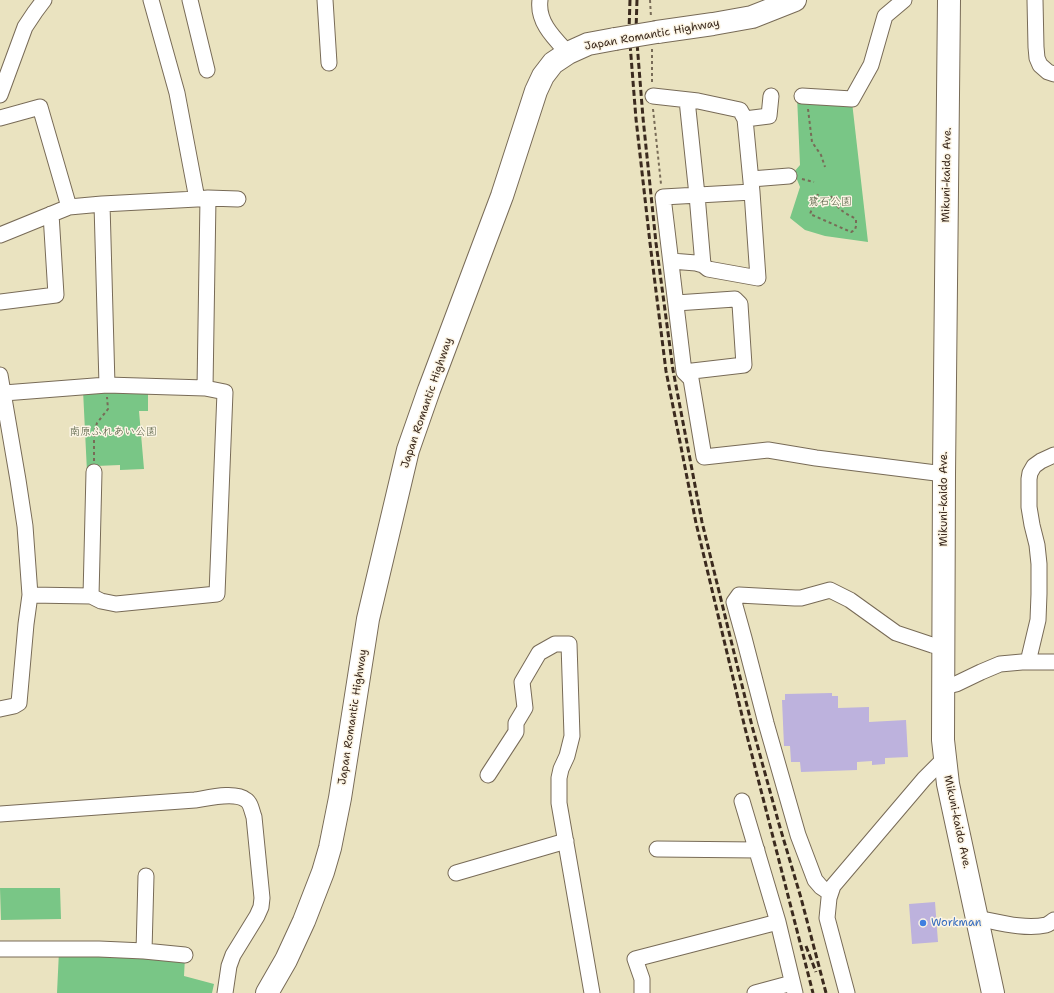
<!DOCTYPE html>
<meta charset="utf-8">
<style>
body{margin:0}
canvas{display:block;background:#eae3c0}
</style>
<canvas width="1054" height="993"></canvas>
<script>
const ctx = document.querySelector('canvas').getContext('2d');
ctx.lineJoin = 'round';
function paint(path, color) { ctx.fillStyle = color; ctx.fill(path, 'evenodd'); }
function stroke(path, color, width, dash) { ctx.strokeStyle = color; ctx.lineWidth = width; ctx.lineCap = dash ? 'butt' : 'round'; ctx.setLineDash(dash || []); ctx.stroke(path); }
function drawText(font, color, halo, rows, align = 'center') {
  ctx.font = font + ' "Shantell Sans","Klee One",sans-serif'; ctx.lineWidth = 3; ctx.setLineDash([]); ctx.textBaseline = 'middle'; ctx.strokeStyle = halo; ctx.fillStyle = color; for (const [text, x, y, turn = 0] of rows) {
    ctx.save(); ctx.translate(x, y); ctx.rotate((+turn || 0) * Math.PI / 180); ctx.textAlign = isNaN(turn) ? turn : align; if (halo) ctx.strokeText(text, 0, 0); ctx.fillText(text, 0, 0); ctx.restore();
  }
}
const green = new Path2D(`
 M797,96L852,102L868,242L825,236L805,230L790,218L800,187L794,172L800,165Z
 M148,388V411H139L144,469L120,470V465L96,466L87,472L83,390Z
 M0,888H60L61,919L1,920Z
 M59,951L185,957L184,976L214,984L212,993H57Z`);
const building = new Path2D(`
 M832,693V696H838V708L869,707V722L906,720L908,757L885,758V764L872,765V761L857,762V770L801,772L800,762H791L790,746H784L782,700H785V694Z
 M935,902L938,942L912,944L909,904Z`);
const path = new Path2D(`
 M650,0L651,17
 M652,49V84
 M653,109L661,184
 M808,109L812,142L821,155L825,167
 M802,179L814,182
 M818,194L810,214L851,232L855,230L856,226V219C842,211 839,211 831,196
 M94,461V433L97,423L108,409L107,397`);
const minor = new Path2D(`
 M190,0L207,70
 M325,0L329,63
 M540,0C537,22 554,38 568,53
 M1035,0L1036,47L1037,58L1040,65L1048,72L1054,74
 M0,95L25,27L35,12L44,0
 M653,96L698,101L740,110L745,119L752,192L758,278L708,269L703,265L697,195L687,100
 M802,96L852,99L871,65L885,16L904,0
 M0,118L40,107L69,207
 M745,119L769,116L771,96
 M751,179L789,176
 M752,192L663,197L684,372L691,379L704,457L768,450L816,458L944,474
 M198,199L208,198L238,199
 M102,204L107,385
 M0,235L69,207L102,204L197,199L177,93L151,0
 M671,261L696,263L703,265
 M0,302L56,295L51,214
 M676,303L735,299L740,304L744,365L684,372
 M0,375L18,480L25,526L30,595L26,624L19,703L14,706L0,709
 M205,388L208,198
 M4,393L107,385L205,388L225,392L217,594L116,604L101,601L91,596L30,595
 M91,596L94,472
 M1028,662L1038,620L1039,594V564L1037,545L1032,525L1029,507V479L1030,473L1034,466L1041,461L1054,455
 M943,687L956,684L981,672L1000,664L1022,662H1054
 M488,775L516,732V723L525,708L522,682L539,653L555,644H569L572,736L567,756L561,769L559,778V803L592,993
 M742,801L778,922L795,993
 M0,814L195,800C208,798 235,791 246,800C251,803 252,812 254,817L262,898L261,907L257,916L233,955L229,966L225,993
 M657,849L757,850
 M456,873L566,841
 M830,893L821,887L815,880L798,835L766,723L744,638L734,602L739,595L795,598H801L830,590L850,600L896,633L932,645L943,647
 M977,918C998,922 1025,930 1046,925C1049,924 1051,922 1054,920
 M0,949H99L144,951L185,955
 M144,951L146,876
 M642,993V979L635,959L778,922
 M755,993L792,983
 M847,993L827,918L829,898L833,886L924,779L944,759`);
const highway = new Path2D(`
 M949,0L944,474L943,740L948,784L993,993
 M657,32L713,24L752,17L795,0
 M267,993L286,960L304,921L323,872L330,848L340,798L368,619L408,450L429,390L502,196L536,91L543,76L553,63L568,53L588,44L615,39`);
const rail = new Path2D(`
 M630,0L629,31L636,119L650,243L666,371L696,523L745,728L813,993
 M637,0L636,30L643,118L656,243L673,370L702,522L752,726L779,824L801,898L826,993
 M806,946L816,972`);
const highwayBridge = new Path2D(`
 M615,39L657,32`);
const markers = [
 [923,923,4,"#3f7fe0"]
];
const streetNames = [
 ["Japan Romantic Highway",652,35,-10],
 ["Mikuni-kaido Ave.",947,175,-89],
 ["Japan Romantic Highway",427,403,-71],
 ["Mikuni-kaido Ave.",944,499,-90],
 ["Japan Romantic Highway",353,717,-81],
 ["Mikuni-kaido Ave.",957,822,78]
];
const parkNames = [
 ["鷺石公園",830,202],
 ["南原ふれあい公園",113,432]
];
const shopNames = [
 ["Workman",931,923]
];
paint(green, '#79c686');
paint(building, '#bdb2dd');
stroke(minor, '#786b57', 17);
stroke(highway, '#786b57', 24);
stroke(path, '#786b57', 2, [3, 3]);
stroke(minor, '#fff', 15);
stroke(highway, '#fff', 22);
stroke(rail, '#3b2a1e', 3, [6, 3]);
stroke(highwayBridge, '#786b57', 24, []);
stroke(highwayBridge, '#fff', 22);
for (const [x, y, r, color] of markers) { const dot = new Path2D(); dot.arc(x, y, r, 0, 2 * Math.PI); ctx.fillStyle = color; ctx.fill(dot); stroke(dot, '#fcf5e5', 1.5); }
drawText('11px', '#3b2a1e', '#fcf5e5', streetNames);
drawText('11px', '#4e593d', '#fcf5e5', parkNames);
drawText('11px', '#366cbe', '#fcf5e5', shopNames, 'left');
</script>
